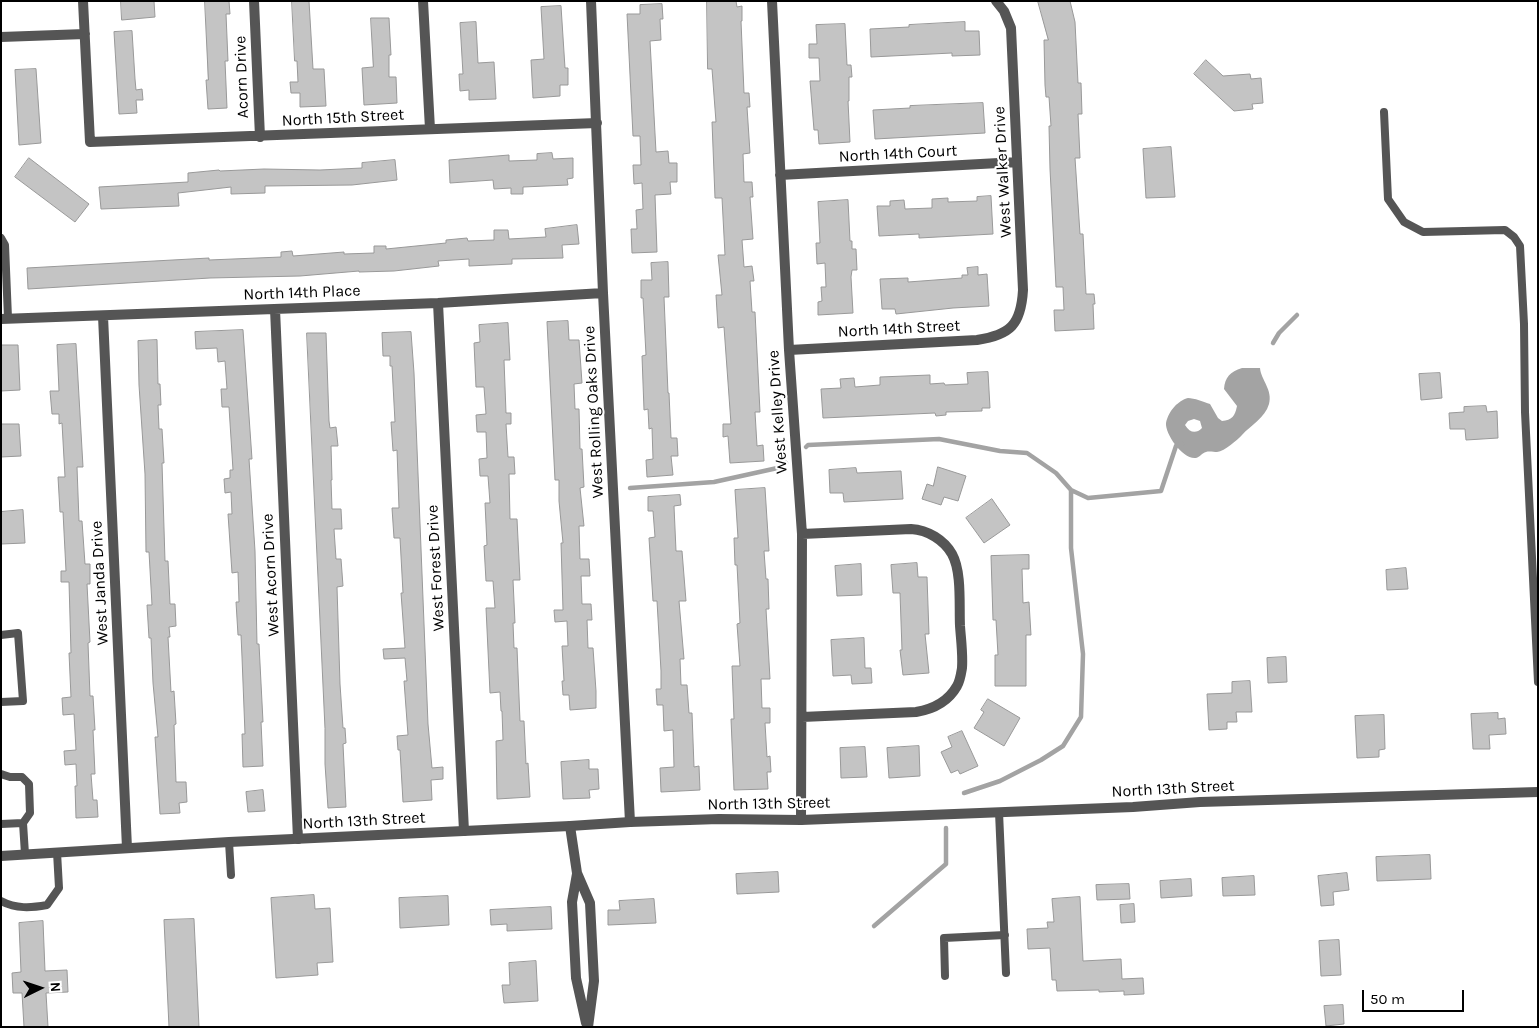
<!DOCTYPE html>
<style>
body{margin:0}
#map{position:relative;width:1539px;height:1028px;overflow:hidden;background:#fff;font-family:Karla,sans-serif}
canvas{display:block}
.frame{position:absolute;inset:0;border:2px solid #000;pointer-events:none}
.north{position:absolute;left:15px;top:963px;width:50px;height:50px;-webkit-text-stroke:4px #fff;paint-order:stroke;rotate:86deg;font-size:14px;font-weight:700;line-height:20px;text-align:center;color:#000}
.north::after{content:'';display:block;margin:auto;width:18px;height:22px;background:#000;clip-path:polygon(50% 0,100% 100%,50% 72%,0 100%)}
.scale{position:absolute;left:1362px;top:990px;width:102px;height:22px;box-sizing:border-box;border:2px solid #000;border-top:0;padding-left:6px;font-size:15px;line-height:18px;white-space:nowrap;color:#000;-webkit-text-stroke:4px #fff;paint-order:stroke}
</style>
<div id="map">
<canvas width="1539" height="1028"></canvas>
<div class="frame"></div>
<div class="north">N</div>
<div class="scale">50 m</div>
</div>
<script>
const ctx = document.querySelector('canvas').getContext('2d');
ctx.lineJoin = 'round';
function paint(path, color) { ctx.fillStyle = color; ctx.fill(path, 'evenodd'); }
function stroke(path, color, width, dash) { ctx.strokeStyle = color; ctx.lineWidth = width; ctx.lineCap = dash ? 'butt' : 'round'; ctx.setLineDash(dash || []); ctx.stroke(path); }
function drawText(font, color, halo, rows, align = 'center') {
  ctx.font = font + ' Karla,sans-serif'; ctx.lineWidth = 4; ctx.setLineDash([]); ctx.textBaseline = 'middle'; ctx.strokeStyle = halo; ctx.fillStyle = color; for (const [text, x, y, turn = 0] of rows) {
    ctx.save(); ctx.translate(x, y); ctx.rotate((+turn || 0) * Math.PI / 180); ctx.textAlign = isNaN(turn) ? turn : align; if (halo) ctx.strokeText(text, 0, 0); ctx.fillText(text, 0, 0); ctx.restore();
  }
}
const water = new Path2D(`
 M1242,368H1260C1261,380 1273,390 1269,404C1265,418 1251,425 1242,435C1237,440 1225,451 1217,452C1214,452 1209,451 1206,452C1202,453 1200,457 1196,458C1183,460 1165,434 1166,423C1167,417 1171,410 1175,406C1178,403 1183,399 1188,398C1194,398 1204,402 1210,404L1218,418L1222,421C1232,420 1235,416 1237,406L1224,389C1225,377 1230,372 1242,368ZM1194,419L1200,421L1202,428C1196,434 1190,433 1185,425L1188,421Z`);
const stream = new Path2D(`
 M1273,343L1279,333L1297,315
 M806,447L808,445L939,439L1000,451L1027,453L1056,473L1071,490L1088,498L1161,491L1176,446L1182,444
 M630,488L714,482L782,467L786,463
 M964,793L1000,781L1041,760L1063,746L1081,717L1083,654L1071,548V490
 M874,926L946,864V828`);
const building = new Path2D(`
 M121,1H154L155,17L122,20Z
 M205,1H229L230,14H226L228,61H225L227,108L208,109L206,80H208Z
 M292,1H309L313,69H324L326,106L300,107V93H291L290,82H298L297,61H295Z
 M707,1H736L737,7L742,6V21H741L744,93H749L750,107H747L750,153L743,154L744,182H752L753,197H750L753,239L742,240L744,267L752,266L754,281H750L752,312H755L760,412H755L757,446L763,445L764,461L730,463L728,436L723,437V424H731L724,327L718,328L716,295H722L718,255H725L722,198H715L712,122H716L712,69H708Z
 M1038,1H1070L1075,22L1078,83H1081L1082,114H1078L1080,158H1075L1080,234H1083L1086,294H1094L1095,304H1093L1094,329L1055,331L1054,310H1064L1063,287H1056L1050,169L1049,126H1051L1049,97H1046L1045,85L1044,40H1048Z
 M662,4L663,19H660L661,40L650,41L656,152L668,151L669,163H677V182H670L671,194L655,195L657,252L632,253L631,229H637L636,210L643,209L642,183L634,184L633,165H641L640,136H633L627,14H640V5Z
 M561,6L565,68H568V85H560V96L533,98L531,60L544,59L541,7Z
 M371,18H389L391,55H389V77H396L397,103L364,105L362,68L373,67Z
 M476,22L478,63L494,62L496,99L469,100V90L460,91L459,74H463L460,23Z
 M965,22V31H979L980,55L952,56V53L871,57L870,29L909,27V25Z
 M845,24L847,65H851L852,77H849V101H848L850,142L819,144L818,130H814L810,81H820L819,58H809V44H817L816,25Z
 M132,31L135,79L136,90L142,89L143,100H136L137,113L119,114L114,32Z
 M1206,60L1223,76L1250,74L1251,79L1261,78L1263,103L1252,104L1253,109L1234,111L1194,74Z
 M36,69L41,143L19,145L15,70Z
 M983,103L985,133L875,139L873,110L910,108V106Z
 M1171,147L1175,197L1146,198L1143,149Z
 M552,153L553,159L573,158V178L567,179L568,185L523,187V194H511V188L494,189L493,180L450,183L449,160L509,155V161L537,160V154Z
 M29,158L89,204L75,222L15,177Z
 M395,160L397,180L352,185L265,186V193L231,194V187L178,193L179,206L101,209L99,187L188,182V173L219,170L220,171L264,169L320,170L362,168V163Z
 M991,196L993,234L919,238V234L879,236L877,206H890V201L904,200L905,209L932,208V199L948,198V202L977,201V197Z
 M848,200L850,241H852V249H856L857,270H852L851,277L853,313L818,315V302L822,301L821,287H826L825,263L817,264L816,243H820L818,202Z
 M577,225L579,244L562,245L563,258L512,259V264L469,266V259L438,261L439,266L394,271L359,272V271L300,276L210,278L28,289L27,268L209,258V260L281,257V252L292,251L293,256L344,252V254L374,253V246H386V249L446,243V240L467,238L468,241L494,240V230H508L509,239L546,237L545,229Z
 M668,262L669,297H664L668,393H669L671,438H677L678,456H671L673,475L647,477L646,460L653,459L652,428L649,429L648,409L644,410L642,356L646,355L643,298H641V280H652L651,263Z
 M978,267V275L987,274L989,306L953,308L896,314L895,309H882L880,279L908,278V282L962,278V275H968L967,268Z
 M568,321L569,340H579L582,383L574,384L575,409H579L580,449H582L584,487L580,488L584,526H579L580,559H589L590,576H581L582,604H591L592,620H587L588,648H593L596,691V708L570,710L569,695H563L562,681H564L562,646H568L567,621L555,622L554,610H563L561,543H563L559,501V480H555L547,322Z
 M508,323L510,360H504L506,413H511V424H506L508,457H514L515,474H509L510,519H517L520,580H513L515,623H513L514,648H517L520,721H524L526,764L528,763L530,797L497,799L496,741L503,740L502,711H501L500,692L490,693L486,608H495L493,581H486L484,546L487,545L485,503H490L488,476H480L479,459L487,458L486,432H477L476,415L486,414L484,387H476L474,343L480,342L479,325Z
 M243,330L252,459H249L255,551L257,644H259L263,722H261L263,766L243,767L242,734H245L242,657L241,635H238L236,602H239L238,572L232,573L228,514H232L231,492L225,493L224,479L230,478V470H233L229,407H222L221,389H227L225,361L218,362L217,348L196,349L195,332Z
 M411,332L414,373L428,724L432,768L443,767V779L431,780L432,800L403,802L400,750H398L397,736L408,735L404,681H407L405,658L384,659L383,649L405,648L401,593H403L400,538H394L392,508H399L397,450L393,451L391,422H395L392,366H390V356H383L382,333Z
 M307,333H326L329,421L330,428L336,427L338,446H331L332,480H331L332,509H341L342,529H334L336,559H341L343,586L337,587L340,684L343,728H345L346,743L343,744L346,807L328,808L325,764V729Z
 M157,340L158,384H160L161,405H158L159,429H162L164,463H162L165,561H168L170,604H175L176,626L169,627L170,637H168L171,692L174,691L176,724L174,725L176,782H186L187,802L179,803L180,813L160,814L155,737H158L153,683L151,638H149L147,605H152L149,552H146L145,474L139,385L138,341Z
 M76,344L83,467H77L79,521H82L85,564H90V584H87L90,642L88,643L90,696H93L95,730H93L95,774H91L93,800H97L98,817L76,818L75,786H77L76,764L65,765L64,751L76,750L74,714L63,715L62,698L71,697L69,653H71L69,582H61V571H66L63,512H60L58,477H65L62,423L59,424V414H52L50,391H59L57,345Z
 M1,345H18L20,390L1,391Z
 M988,372L990,408H982V411L946,412V415L936,416L935,413L823,418L821,389L841,388L840,379L854,378L855,387L880,385V377L930,375V384L944,383L945,385L968,384L967,373Z
 M1440,373L1442,398L1421,400L1419,374Z
 M1486,406L1487,412L1497,411L1498,438L1466,440L1465,429H1450L1449,413L1464,412V407Z
 M1,424H19L21,456L1,457Z
 M938,467L966,476L958,501L944,497L941,505L922,499L927,484L933,486Z
 M856,468L857,473L901,471L903,499L844,502L843,493H830L829,470Z
 M765,488L769,551H764L766,579H768L769,609H766L770,679H761L762,708H770V723H765L767,757L770,756L771,772H767L768,789L734,790L731,719H734L732,666H740L737,624L740,623L737,565H735L734,538H738L735,490Z
 M680,495L681,505L674,506L676,551H682L686,601H679L684,659H680L681,685H687L689,713H692L694,767L699,766L700,790L661,792L660,768L674,767L673,730L664,731L663,705H657L656,689H661V671L657,601H653L649,538L655,537L653,511H648V497Z
 M992,499L1010,525L984,543L966,518Z
 M23,510L25,543L1,544V512Z
 M1029,555V569H1022L1023,603L1029,602L1031,635H1026V686H995V655H998L996,620H993L991,556Z
 M917,563L918,577H927L929,634H925L929,673L903,675L900,650H902L900,593H893L891,565Z
 M861,564L862,595L837,596L835,566Z
 M1406,568L1408,589L1387,590L1386,570Z
 M864,638L865,668H871L872,683L852,684L851,675L833,676L831,640Z
 M1286,657L1287,682L1268,683L1267,658Z
 M1250,681L1252,712H1236L1237,722H1227V729L1209,730L1207,694L1232,693V682Z
 M988,699L1020,718L1004,746L974,728L984,712L981,710Z
 M1498,713V719L1505,718L1506,734L1489,735L1490,749H1473L1471,714Z
 M1384,715L1385,749L1379,750V757L1357,758L1355,716Z
 M962,731L978,766L960,774L958,770L951,773L941,752L952,747L948,737Z
 M919,746L920,776L889,778L887,748Z
 M865,747L867,777L841,778L840,748Z
 M589,760V769H598L599,789L589,790L590,798L563,799L561,762Z
 M263,790L265,811L248,812L246,792Z
 M1430,855L1431,879L1377,881L1376,857Z
 M778,872L779,892L737,894L736,874Z
 M1347,873L1349,890L1333,892L1334,905L1321,906L1318,876Z
 M1254,876L1255,895L1223,896L1222,878Z
 M1191,879L1192,896L1161,898L1160,881Z
 M1129,884L1130,899L1097,900L1096,885Z
 M314,895L315,909L330,908L333,962L317,963L318,975L276,978L271,898Z
 M448,896L449,925L400,928L399,898Z
 M1080,897L1083,961L1121,959L1122,979L1143,978L1144,994L1124,995V991L1099,992V990L1057,991L1056,980H1052L1050,948L1028,949L1027,929L1048,928L1047,922H1054L1052,899Z
 M654,899L656,923L608,925V910H620L619,901Z
 M1134,904L1135,922L1121,923L1120,905Z
 M551,907L552,929L507,931V924L491,925L490,910Z
 M194,919L199,1027H169L164,920Z
 M43,921L45,971L67,970L68,992L46,993L48,1027H24L22,993H13L12,973L21,972L19,923Z
 M1339,940L1341,975L1321,976L1319,941Z
 M536,961L538,1001L504,1003L502,985H510L509,963Z
 M1343,1005L1344,1024L1326,1026L1324,1006Z`);
const service = new Path2D(`
 M1384,112L1388,199L1404,222L1423,232L1505,230L1514,237L1520,246L1524,324L1525,412L1538,682
 M1,238L5,245L8,318
 M1,635L18,633L23,701L1,702
 M1,774L10,777H22L29,784L30,813L23,823
 M999,812L1006,973
 M1,824L23,823L25,854
 M229,842L231,875
 M1,901C16,909 31,908 47,905L59,888L57,852
 M945,976L944,938L1005,935`);
const minor = new Path2D(`
 M83,1L90,142L597,123
 M254,1L260,137
 M423,1L430,129
 M591,1L603,293L630,822
 M772,1L789,350L802,534L801,820
 M1,37L85,34
 M780,175L1017,162
 M438,303L464,831
 M275,309L298,839
 M103,316L127,848
 M1,319L438,303L603,293
 M789,350L977,340C1010,335 1021,325 1023,290L1011,28L1004,11L996,1
 M802,717L916,712C934,709 948,702 957,686C960,681 961,674 962,668C963,654 961,640 960,626C959,605 962,572 952,554C944,540 928,530 911,529L802,534
 M570,826L577,873L590,903L594,981L588,1027
 M577,874L572,902L576,978L586,1023`);
const tertiary = new Path2D(`
 M1,856L229,842L570,826L630,822L719,819L801,820L1133,807L1200,802L1538,792`);
const streetNames = [
 ["Acorn Drive",242,77,-92],
 ["North 15th Street",343,118,-3],
 ["North 14th Court",898,154,-3],
 ["West Walker Drive",1003,172,-93],
 ["North 14th Place",302,293,-2],
 ["North 14th Street",899,329,-3],
 ["West Rolling Oaks Drive",594,412,-93],
 ["West Kelley Drive",778,412,-94],
 ["West Forest Drive",436,568,-93],
 ["West Acorn Drive",271,575,-93],
 ["West Janda Drive",100,583,-93],
 ["North 13th Street",1173,789,-3],
 ["North 13th Street",769,804,-1],
 ["North 13th Street",364,821,-3]
];
paint(water, '#a3a3a3');
stroke(stream, '#a3a3a3', 4.5);
paint(building, '#c4c4c4');
stroke(building, '#999', 1);
stroke(service, '#555', 8);
stroke(minor, '#555', 10);
stroke(tertiary, '#555', 10);
drawText('16px', '#000', '#fff', streetNames);
</script>
